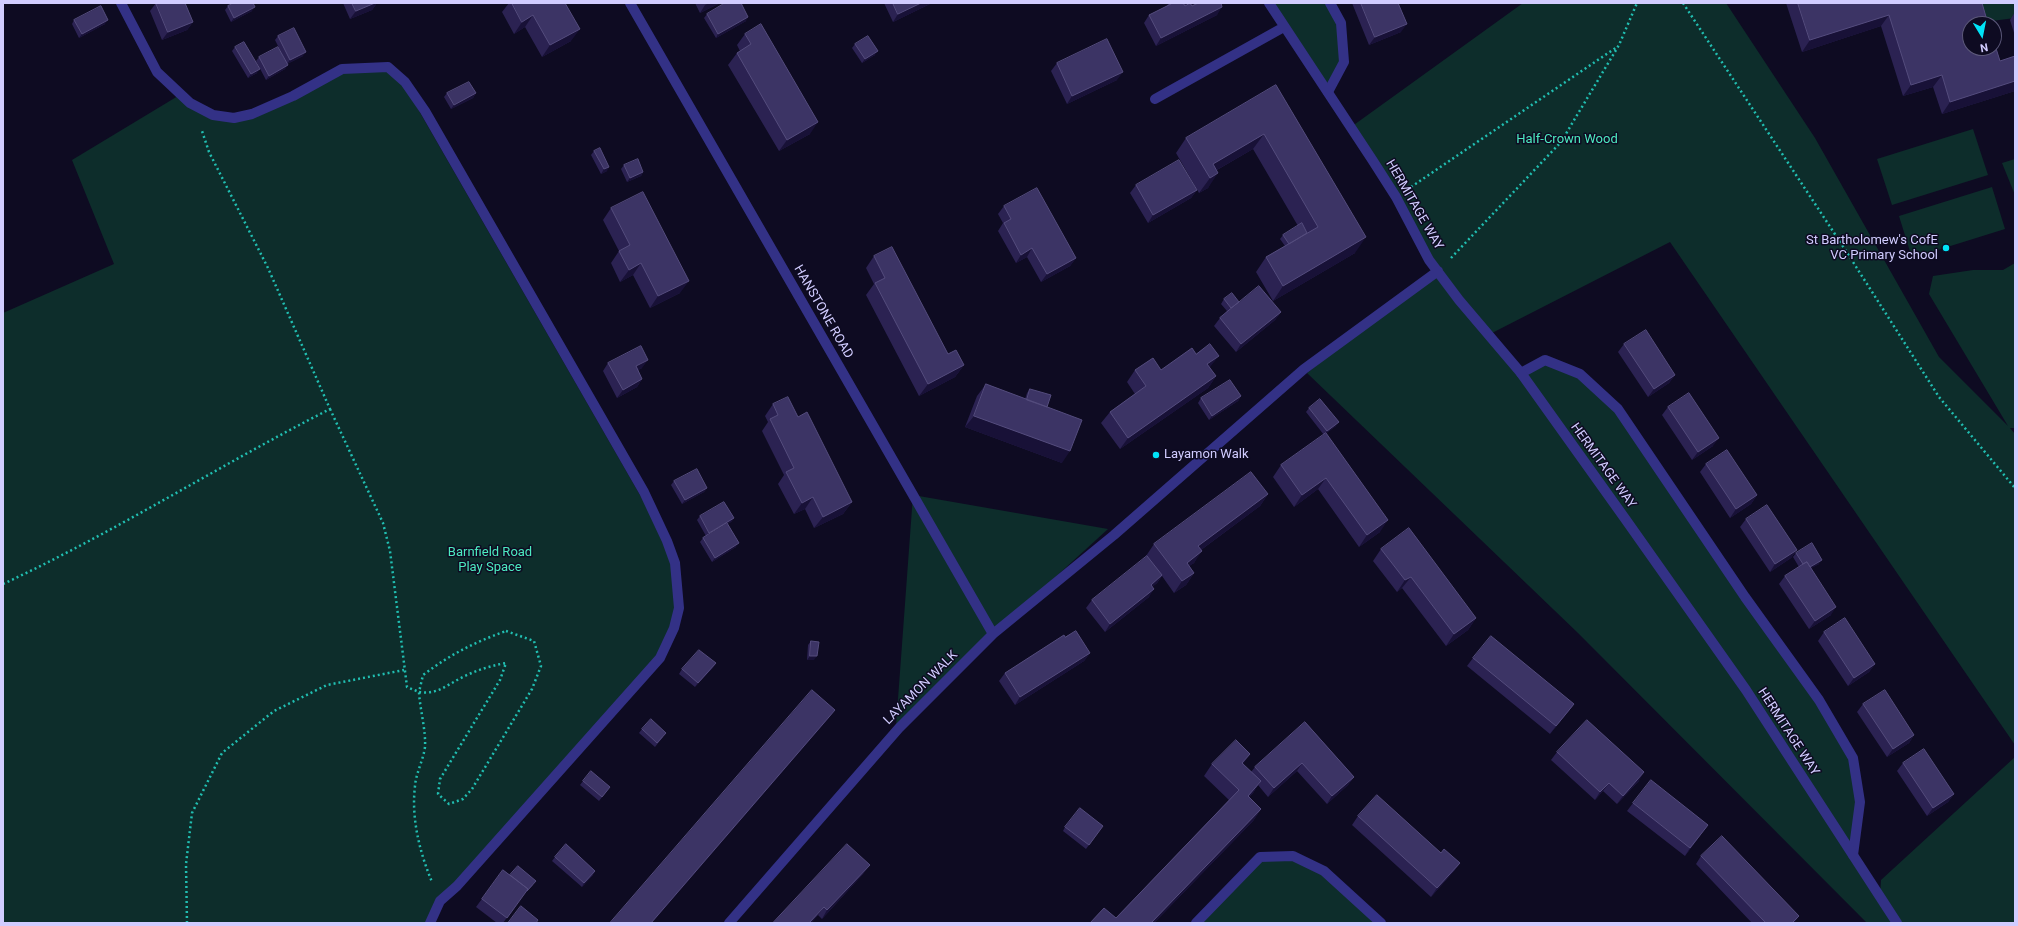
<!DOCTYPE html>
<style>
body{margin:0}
#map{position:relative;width:2018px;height:926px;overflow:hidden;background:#0e0b22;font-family:Roboto,sans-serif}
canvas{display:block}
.frame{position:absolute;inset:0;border:4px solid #d1ccff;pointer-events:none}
.north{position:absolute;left:1962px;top:16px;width:40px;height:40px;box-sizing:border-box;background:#0e0b22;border:1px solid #5c587a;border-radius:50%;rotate:170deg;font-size:11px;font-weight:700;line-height:16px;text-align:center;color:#d1ccff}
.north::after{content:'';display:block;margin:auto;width:14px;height:18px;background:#00e3f7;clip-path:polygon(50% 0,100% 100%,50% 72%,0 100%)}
</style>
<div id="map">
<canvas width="2018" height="926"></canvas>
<div class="frame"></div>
<div class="north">N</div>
</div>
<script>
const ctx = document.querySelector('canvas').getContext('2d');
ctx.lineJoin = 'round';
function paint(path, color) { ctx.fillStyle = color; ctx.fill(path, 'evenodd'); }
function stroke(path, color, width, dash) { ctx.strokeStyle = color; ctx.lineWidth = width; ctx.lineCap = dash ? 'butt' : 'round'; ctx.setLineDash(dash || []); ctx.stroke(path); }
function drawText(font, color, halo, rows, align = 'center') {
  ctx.font = font + ' Roboto,sans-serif'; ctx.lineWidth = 3; ctx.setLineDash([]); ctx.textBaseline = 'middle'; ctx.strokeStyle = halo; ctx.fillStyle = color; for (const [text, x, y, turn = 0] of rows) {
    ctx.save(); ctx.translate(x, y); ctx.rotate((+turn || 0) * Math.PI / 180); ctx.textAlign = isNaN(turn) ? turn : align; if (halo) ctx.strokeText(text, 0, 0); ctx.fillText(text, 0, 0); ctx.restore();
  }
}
const green = new Path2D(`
 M1269,3H1330L1341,23L1344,62L1328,92Z
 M1523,3H1726L1815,138L1939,357L2008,426L1929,294L1933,276L1973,270H2003L2015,263V428H2010L2015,434V745L1670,242L1492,333L1521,373L1545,360L1580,374L1618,409L1853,758L1860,802L1853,855L1880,896L1881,880L2015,757V923H1867L1578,633L1307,373L1438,271L1351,127Z
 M1970,3H2015V18L1976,23Z
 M342,69H386L403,83L667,542L679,608L660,658L477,857L430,923H3V313L114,264L72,160L178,96L234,119Z
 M1973,129L1988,175L1892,205L1877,159Z
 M2015,159V195L2002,163Z
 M1992,187L2005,229L1912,258L1899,216Z
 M913,495L1108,529L993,634L896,726Z
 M1293,856L1324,871L1381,923H1196L1260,857Z`);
const path = new Path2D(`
 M1683,3L1846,251L1939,397L2015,488
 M1411,187L1617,47
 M1451,258L1561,142L1619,45L1637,3
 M330,409L383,523L390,551L407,687L419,692C420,710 426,730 425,747C423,761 416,773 415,786C411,819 420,853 432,882
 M3,584C115,532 220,465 330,409L268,268L209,152L202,131
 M506,631L534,641L541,666L532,689L472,789L463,799L449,804L438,794L440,779L500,680L506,663C489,666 474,671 459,679C446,686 435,695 419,692L423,675C451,654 473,643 506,631Z
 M187,923L186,864L192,813L222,753L274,711L327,685L404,670`);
const service = new Path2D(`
 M121,3L157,72L190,103L213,115L234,118L252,114L293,96L342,69L388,67L405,82L425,111L644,492L667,541L675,563L679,608L674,628L660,658L457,886L440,901L430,923
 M1328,92L1344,62L1341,23L1330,3
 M1521,373L1545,360L1580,374L1618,409L1745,597L1819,700L1853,758L1860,802L1853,855`);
const minor = new Path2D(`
 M630,3L993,634
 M1269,3L1373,161L1396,197L1429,260L1459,300L1521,373L1626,520L1746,690L1897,923
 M1155,99L1284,27
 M729,923L899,728L993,634L1114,535L1304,369L1438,271
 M1196,923L1260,857L1293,856L1324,871L1381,923`);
const wall = new Path2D(`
 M156,3L193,22L187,30L162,40L150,11Z
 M343,3H377L372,10L350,19Z
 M509,3H565L571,41L542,57L525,27L514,34L502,12Z
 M695,3H720L700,13Z
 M884,3H932L893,22Z
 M1169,3H1221L1217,15L1156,46L1144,23L1149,15L1166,7Z
 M1352,3H1398L1401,32L1369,45Z
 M1786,3H1982L2000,61L2015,56V91L1942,114L1933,87L1903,96L1881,26L1802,52Z
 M228,6L252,11L231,22L225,10Z
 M2015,12V36L2010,20Z
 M707,14L746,21L716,38L704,18Z
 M74,20L105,24L79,38L72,24Z
 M745,34L810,134L779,151L728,65L737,53L740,51L737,45Z
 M278,36L303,56L287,64L285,69L266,80L256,61L259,57L284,58L275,40Z
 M855,44L875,55L862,63L852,48Z
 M235,47L257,73L248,78L232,51Z
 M1057,63L1117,80L1067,104L1051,71Z
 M1276,85L1355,253L1273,301L1256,272L1266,257L1285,246L1280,239L1283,235L1298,226L1253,149L1217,170L1208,188L1199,193L1176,153L1186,138Z
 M447,93H476L473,98L451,109L444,97Z
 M594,151L607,171L601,174L591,155Z
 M624,165L643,172L641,176L627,182L621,169Z
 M1136,185L1197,190L1191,198L1148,223L1130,193Z
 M1004,206L1076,258L1070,266L1041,282L1027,257L1016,263L998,231L1003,223L998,214Z
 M611,208L680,293L650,308L633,275L620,282L611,263L619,251L603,220Z
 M874,256L948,354L964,365L955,377L919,396L866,295L874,284L866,268Z
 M1224,299L1239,302L1281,312L1275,320L1236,352L1214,326L1220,318L1227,311L1221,304Z
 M1624,344L1675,375L1669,383L1648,397L1618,352Z
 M1196,354L1210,367V368L1216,376L1208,388L1120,449L1101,423L1110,412L1135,394L1127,382L1135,370H1161Z
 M608,363L642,368L638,370L642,379L637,387L617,398L603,371Z
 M986,384L1025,399L1027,393L1030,389L1047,407L1062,463L965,427L977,396Z
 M1241,396L1238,401L1209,420L1198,403L1201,398Z
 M773,404L798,417L852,502L843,514L814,528L805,509L794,514L778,484L784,475L762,431L768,422L765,416Z
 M1668,407L1713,446L1692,460L1662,415Z
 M1309,408L1336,426L1325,434L1380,532L1359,547L1318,489L1294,507L1273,477L1281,465L1324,435L1306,412Z
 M1706,464L1757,495L1751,504L1730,518L1700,472Z
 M674,481L707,488L704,492L682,504L671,485Z
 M1268,494L1260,506L1201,550L1194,563L1189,566L1194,573L1186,585L1174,593L1162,576L1157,583L1152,587L1149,597L1105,632L1086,608L1092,600L1147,557L1146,556L1154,544Z
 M700,516L734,518L731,522L727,524L736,547L712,562L700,542L703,538L706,536L697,520Z
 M1746,519L1797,550L1791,558L1770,572L1740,527Z
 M1381,549L1476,618L1468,630L1446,646L1402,588L1397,592L1373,561Z
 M1796,553L1819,564L1811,568L1831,615L1809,629L1779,584L1785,576L1799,567L1793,557Z
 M1824,632L1875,664L1869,672L1848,686L1818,641Z
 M1065,637L1090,653L1084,661L1015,705L999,681L1005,673Z
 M811,641L814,660H807L808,645Z
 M1473,658L1574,704L1568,712L1550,734L1467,666Z
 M716,663L695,687L679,674L682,669Z
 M1863,704L1914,735L1909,743L1887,757L1857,712Z
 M1305,722L1354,777L1348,785L1327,804L1297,771L1268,797L1258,785L1253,793L1249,797L1261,809L1253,821L1154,923H1090L1116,918L1229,800L1204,776L1212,764H1243L1251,772L1255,767Z
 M642,729L663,737L655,747L639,733Z
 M1557,752L1639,781L1617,804L1603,791L1595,800L1551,760Z
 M1903,763L1954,794L1948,802L1927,816L1897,771Z
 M583,781L607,791L599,801L580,785Z
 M1633,803L1708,825L1685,856L1627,811Z
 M1358,816L1441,853L1460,863L1454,871L1431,897L1352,825Z
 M1065,827L1100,830L1086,849L1063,831Z
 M1701,856L1799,916L1794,923H1752L1696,864Z
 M555,857L593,875L582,887L552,861Z
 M503,870L510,875L533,885L524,894L503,923H497L476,907Z
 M864,873L822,919L818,915L811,923H773Z`);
const shadedWall = new Path2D(`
 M375,3H377L372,10L350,19L356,11Z
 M709,3H720L700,13L705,5Z
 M921,3H932L893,22L898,14Z
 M1187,3H1200L1179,14Z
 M255,7L252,11L231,22L234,18Z
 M1222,7L1217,15L1156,46L1161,38Z
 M533,15L525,27L514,34L522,22Z
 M1889,15L1881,26L1802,52L1810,40Z
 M748,17L746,21L716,38L718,34Z
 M108,20L105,24L79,38L82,34Z
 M193,22L187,30L162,40L168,32Z
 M1407,24L1401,32L1369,45L1375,37Z
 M580,29L571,41L542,57L550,45Z
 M878,51L875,55L862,63L865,59Z
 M306,52L303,56L287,64L290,60Z
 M288,65L285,69L266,80L269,76Z
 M260,69L257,73L248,78L251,74Z
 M1123,72L1117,80L1067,104L1072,96Z
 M1942,75L1933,87L1903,96L1911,85Z
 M2015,81V91L1942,114L1950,102Z
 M476,93L473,98L451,109L454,105Z
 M818,122L810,134L779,151L787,140Z
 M1264,134L1253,149L1208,175L1213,164Z
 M609,167L607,171L601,174L604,169Z
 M643,172L641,176L627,182L630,178Z
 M1218,173L1208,188L1199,193L1210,178Z
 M1197,190L1191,198L1148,223L1153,215Z
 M1366,237L1355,253L1273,301L1283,286Z
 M1032,248L1027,257L1016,263L1021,255Z
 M1076,258L1070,266L1041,282L1047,274Z
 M641,263L633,275L620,282L629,270Z
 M689,281L680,293L650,308L658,296Z
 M1281,312L1275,320L1236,352L1241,344Z
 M1219,356L1210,367L1199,375L1207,364Z
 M648,360L642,368L630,374L636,366Z
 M964,365L955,377L919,396L928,384Z
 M1675,375L1669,383L1648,397L1654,389Z
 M1216,376L1208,388L1120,449L1128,438Z
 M642,379L637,387L617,398L623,390Z
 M1241,396L1238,401L1209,420L1212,416Z
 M974,416L1070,451L1062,463L965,427Z
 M1339,422L1336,426L1324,435L1327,431Z
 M1719,438L1713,446L1692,460L1698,452Z
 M1326,478L1318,489L1294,507L1302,495Z
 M707,488L704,492L682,504L685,500Z
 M1268,494L1260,506L1190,558L1198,546Z
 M1757,495L1751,504L1730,518L1736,509Z
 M813,497L805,509L794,514L802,503Z
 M852,502L843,514L814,528L823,517Z
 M734,518L731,522L706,537L709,533Z
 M1388,520L1380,532L1359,547L1367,535Z
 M739,543L736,547L712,562L715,558Z
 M1797,550L1791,558L1770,572L1775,564Z
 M1202,551L1194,563L1178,574L1187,563Z
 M1822,560L1819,564L1803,573L1806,569Z
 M1194,573L1186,585L1174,593L1182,581Z
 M1162,575L1157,583L1145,593L1151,585Z
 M1411,577L1402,588L1397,592L1405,580Z
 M1154,589L1149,597L1105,632L1110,624Z
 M1836,607L1831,615L1809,629L1815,621Z
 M1476,618L1468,630L1446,646L1454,634Z
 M1090,653L1084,661L1015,705L1020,697Z
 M810,656H817L814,660H807Z
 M716,663L713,668L695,687L698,683Z
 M1875,664L1869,672L1848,686L1854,678Z
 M1574,704L1568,712L1550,734L1556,726Z
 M835,710L829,718L652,923H651Z
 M1914,735L1909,743L1887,757L1893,749Z
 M1250,754L1242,766V763Z
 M1302,763L1297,771L1268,797L1274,788Z
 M1644,772L1639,781L1617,804L1623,796Z
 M1354,777L1348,785L1327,804L1332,796Z
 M1261,781L1253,793L1239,808L1248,796Z
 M1609,783L1603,791L1595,800L1600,792Z
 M1954,794L1948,802L1927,816L1933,808Z
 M1261,809L1253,821L1154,923H1151Z
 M1708,825L1702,833L1685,856L1690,848Z
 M1460,863L1454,871L1431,897L1437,888Z
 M870,865L864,873L822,919L827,910Z
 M595,871L593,875L582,887L584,883Z
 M824,907L818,915L811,923H809Z
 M1799,916L1794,923H1792Z`);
const building = new Path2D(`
 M156,3H185L193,22L168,32Z
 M234,3H253L255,7L234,18L228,6Z
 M352,3H375L356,11Z
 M512,3H565L580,29L550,45L533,15L522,22Z
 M725,3H741L748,17L718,34L707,14Z
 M893,3H921L898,14Z
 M1171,3H1183L1185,6L1190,3L1192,6L1198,3H1221L1222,7L1161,38L1149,15L1171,4Z
 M1361,3H1398L1407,24L1375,37Z
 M1798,3H1982L1988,24H1970V48H1994V42L2000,61L2015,56V81L1950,102L1942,75L1911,85L1889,15L1810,40Z
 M101,6L108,20L82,34L74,20Z
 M761,24L818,122L787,140L737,53L751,44L745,34Z
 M294,28L306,52L290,60L278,36Z
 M868,36L878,51L865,59L855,44Z
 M1107,39L1123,72L1072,96L1057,63Z
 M244,42L260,69L251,74L235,47Z
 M278,47L288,65L269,76L259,57Z
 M469,82L476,93L454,105L447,93Z
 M1276,85L1366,237L1283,286L1266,257L1318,227L1264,134L1213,164L1218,173L1210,178L1186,138Z
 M600,148L609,167L604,169L594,151Z
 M638,159L643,172L630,178L624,165Z
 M1179,160L1197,190L1153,215L1136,185Z
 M1037,188L1076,258L1047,274L1032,248L1021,255L1004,223L1011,219L1004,206Z
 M643,192L689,281L658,296L641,263L629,270L619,251L630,245L611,208Z
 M1302,223L1307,233L1289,244L1283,235Z
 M892,247L948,354L956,350L964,365L928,384L875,283L885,278L874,256Z
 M1259,286L1281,312L1241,344L1220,318Z
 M1232,293L1239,302L1231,308L1224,299Z
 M1646,330L1675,375L1654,389L1624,344Z
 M1210,344L1219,356L1207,364L1216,376L1128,438L1110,412L1146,386L1135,370L1153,358L1161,370L1192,348L1196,354Z
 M641,346L648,360L636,366L642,379L623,390L608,363Z
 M1230,380L1241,396L1212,416L1201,398Z
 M986,384L1082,420L1070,451L974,416Z
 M1030,389L1051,395L1047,407L1027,400Z
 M1689,393L1719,438L1698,452L1668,407Z
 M788,397L798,417L807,412L852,502L823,517L813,497L802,503L786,472L794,468L770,419L778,415L773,404Z
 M1320,399L1339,422L1327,431L1309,408Z
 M1326,433L1388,520L1367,535L1326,478L1302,495L1281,465Z
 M1727,450L1757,495L1736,509L1706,464Z
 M697,469L707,488L685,500L674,481Z
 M1251,472L1268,494L1198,546L1202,551L1187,563L1194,573L1182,581L1154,544Z
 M724,502L734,518L709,533L700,516Z
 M1767,505L1797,550L1775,564L1746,519Z
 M727,523L739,543L715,558L703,538Z
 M1409,528L1476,618L1454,634L1411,577L1405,580L1381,549Z
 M1812,543L1822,560L1810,567L1807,562L1803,564L1796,553Z
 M1147,556L1162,575L1151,585L1154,589L1110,624L1092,600Z
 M1807,562L1836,607L1815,621L1785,576Z
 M1845,618L1875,664L1854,678L1824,632Z
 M1076,631L1090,653L1020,697L1005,673L1064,635L1065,637Z
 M1491,636L1574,704L1556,726L1473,658Z
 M811,641L819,642L817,656H810Z
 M699,650L716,663L698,683L682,669Z
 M812,690L835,710L651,923H610Z
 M1885,690L1914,735L1893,749L1863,704Z
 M651,719L666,733L657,743L642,729Z
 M1587,720L1644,772L1623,796L1609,783L1600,792L1557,752Z
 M1305,722L1354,777L1332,796L1302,763L1274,788L1255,767Z
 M1236,740L1250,754L1242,763L1261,781L1248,796L1261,809L1151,923H1090L1104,908L1116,918L1239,790L1212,764Z
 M1924,749L1954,794L1933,808L1903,763Z
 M591,771L610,787L602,797L583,781Z
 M1651,780L1708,825L1690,848L1633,803Z
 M1377,795L1441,853L1444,849L1460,863L1437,888L1358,816Z
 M1080,808L1103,826L1089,845L1065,827Z
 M1722,836L1799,916L1792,923H1766L1701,856Z
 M566,844L595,871L584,883L555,857Z
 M847,844L870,865L827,910L824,907L809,923H773Z
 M518,866L536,881L527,891L528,889L510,875Z
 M503,870L528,889L507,918L482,899Z
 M521,906L538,920L536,923H508Z`);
const markers = [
 [1946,248,4,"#00e3f7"],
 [1156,455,4,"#00e3f7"]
];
const parkNames = [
 ["Half-Crown Wood",1567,140],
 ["Barnfield Road",490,553],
 ["Play Space",490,568]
];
const streetNames = [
 ["HERMITAGE WAY",1414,205,60],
 ["HANSTONE ROAD",823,312,60],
 ["HERMITAGE WAY",1603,466,54],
 ["LAYAMON WALK",921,688,-45],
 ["HERMITAGE WAY",1788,732,57]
];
const poiNames = [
 ["St Bartholomew's CofE",1938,241],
 ["VC Primary School",1938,256],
 ["Layamon Walk",1164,455,"left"]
];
paint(green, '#0d2d2b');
stroke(path, '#21beb1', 2.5, [2, 3]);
stroke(service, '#333186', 10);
stroke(minor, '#333186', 10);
paint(wall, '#2b2252');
paint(shadedWall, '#181137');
paint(building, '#3c3465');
stroke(building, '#544c7d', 1);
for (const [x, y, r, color] of markers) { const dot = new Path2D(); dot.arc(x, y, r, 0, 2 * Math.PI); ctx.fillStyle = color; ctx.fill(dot); stroke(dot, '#0e0b22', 1.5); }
drawText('13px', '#4cebc0', '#0e0b22', parkNames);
drawText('13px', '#d1ccff', '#0e0b22', streetNames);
drawText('13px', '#d1ccff', '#0e0b22', poiNames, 'right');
</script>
